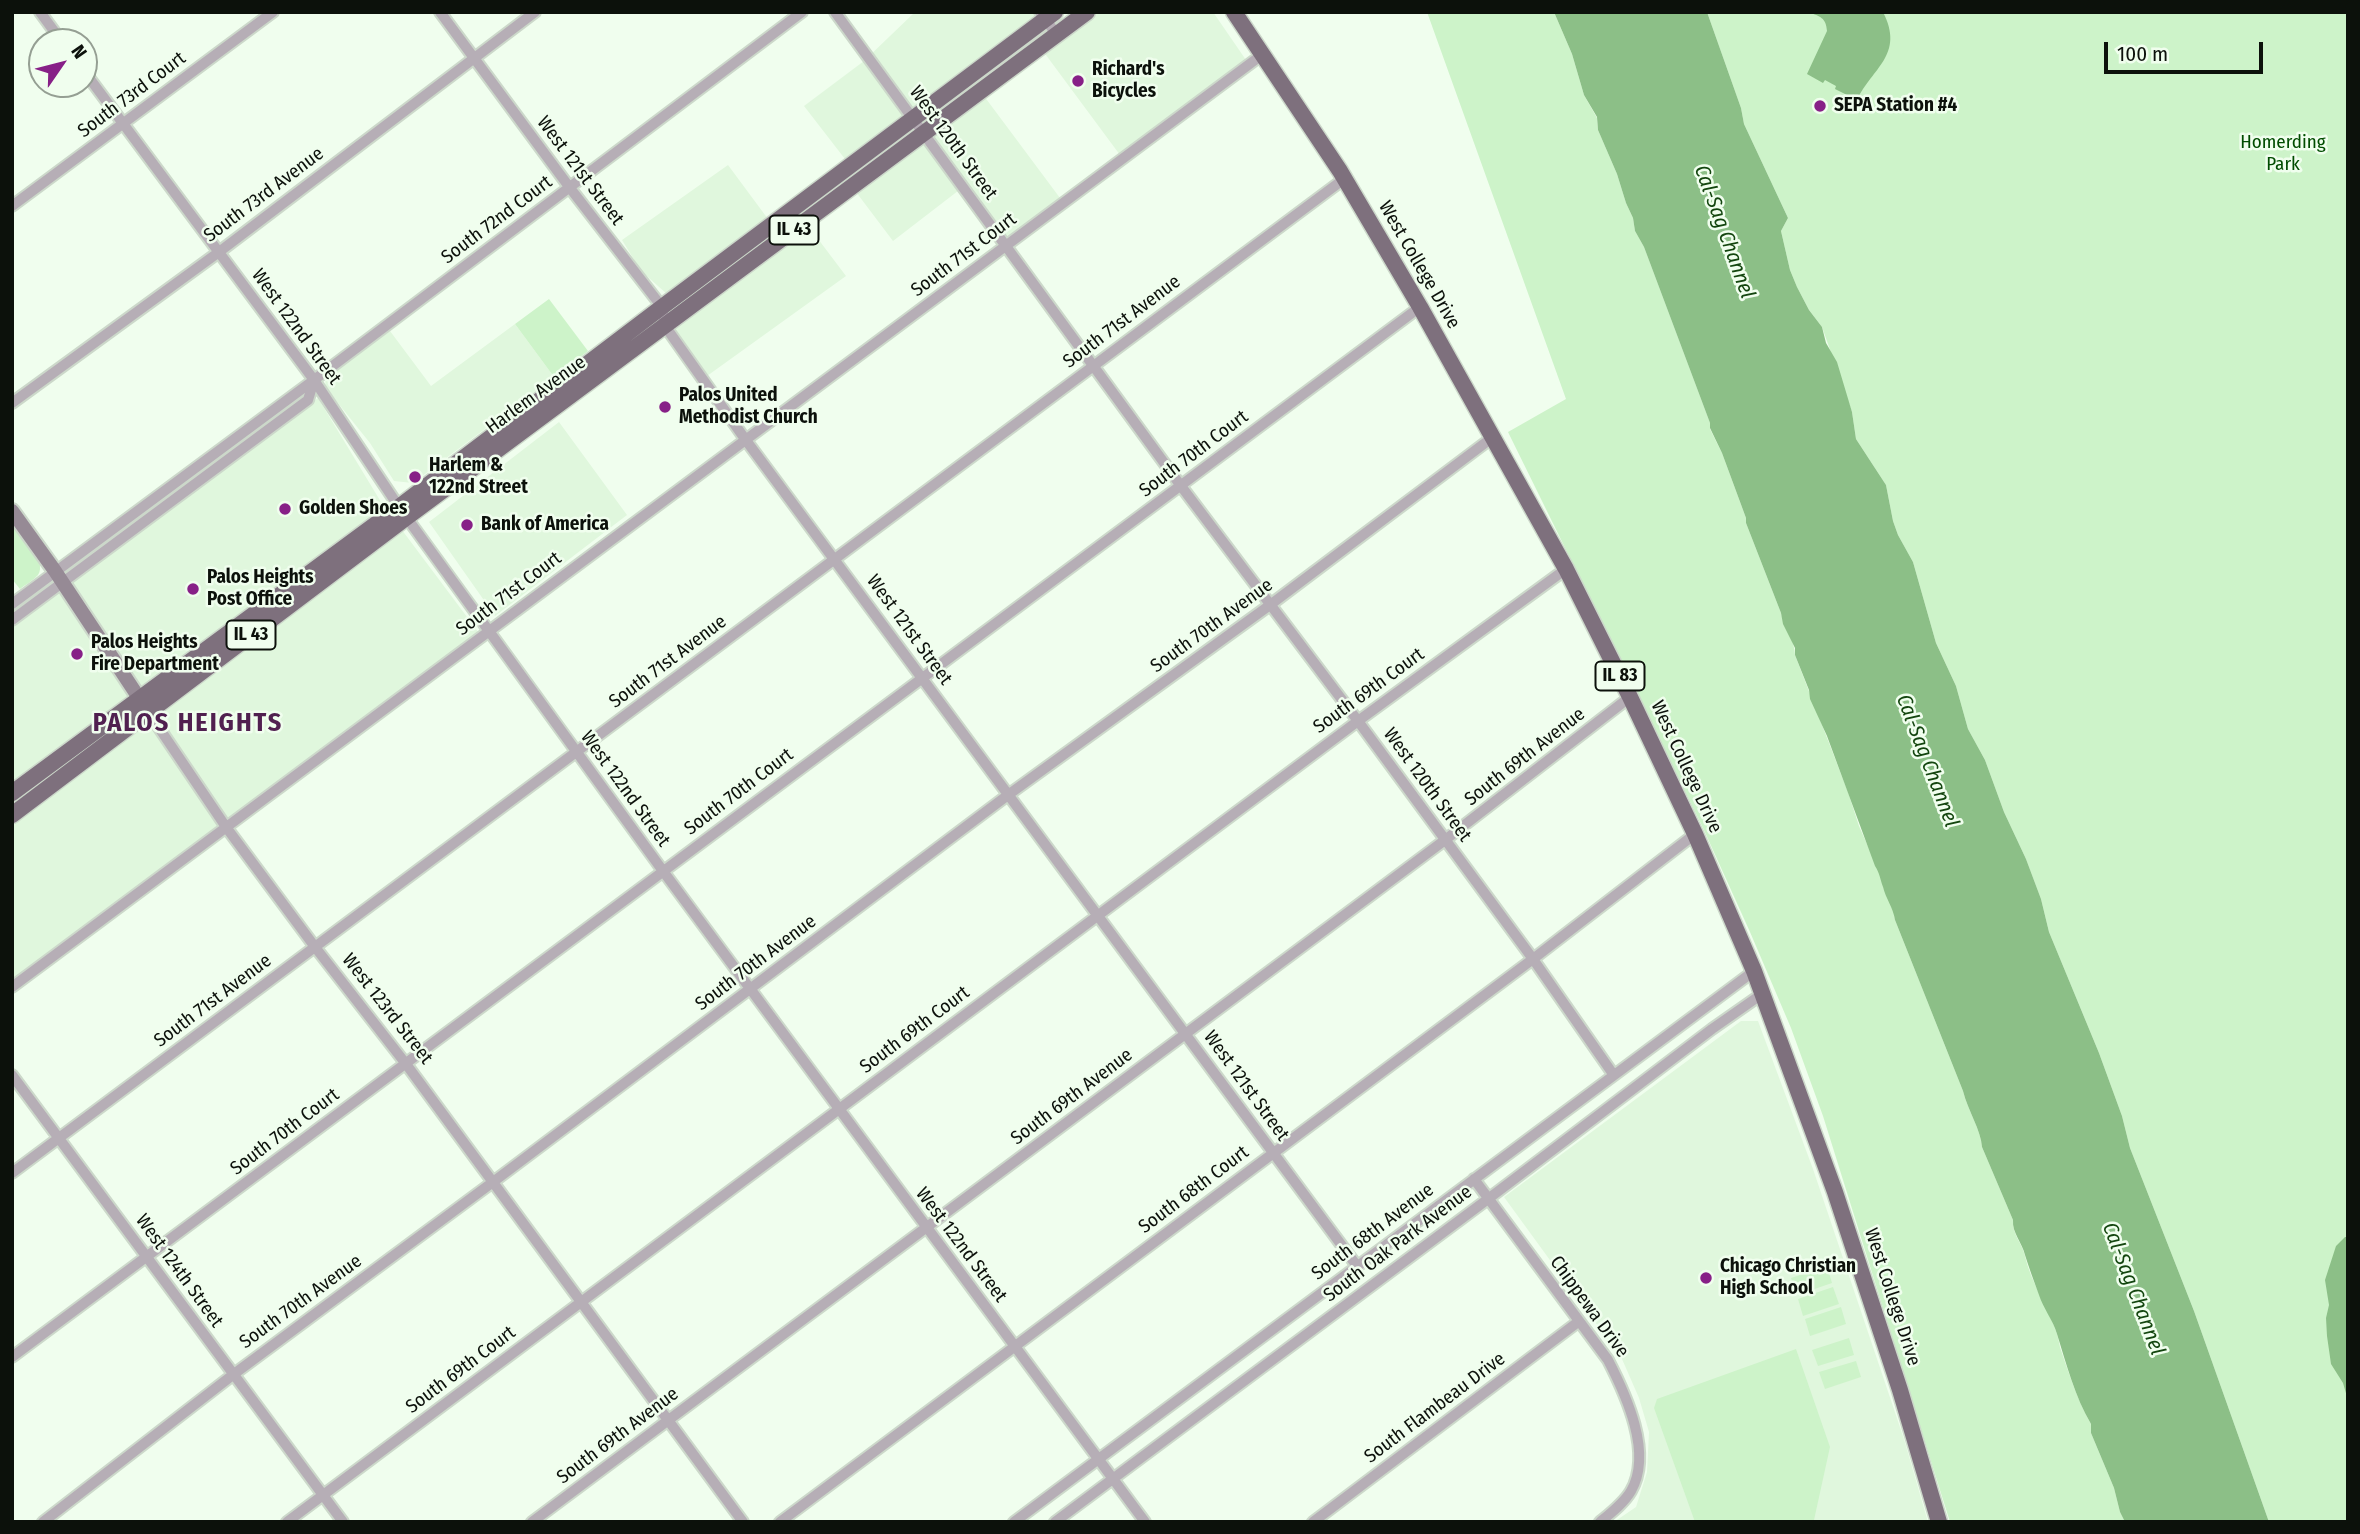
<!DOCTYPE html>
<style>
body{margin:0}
#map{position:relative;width:2360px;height:1534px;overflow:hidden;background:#f0feee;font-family:"Fira Sans Condensed",sans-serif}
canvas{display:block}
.frame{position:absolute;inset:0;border:14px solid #0c110b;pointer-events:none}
.north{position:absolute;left:28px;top:28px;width:70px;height:70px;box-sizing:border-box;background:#f0feee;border:2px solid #959f93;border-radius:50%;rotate:55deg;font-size:19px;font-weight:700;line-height:28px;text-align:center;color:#0c110b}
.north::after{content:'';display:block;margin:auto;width:24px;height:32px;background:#872087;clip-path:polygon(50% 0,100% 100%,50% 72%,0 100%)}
.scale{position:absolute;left:2104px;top:42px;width:159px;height:32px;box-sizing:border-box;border:4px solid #0c110b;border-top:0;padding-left:9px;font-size:21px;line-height:24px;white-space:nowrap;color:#0c110b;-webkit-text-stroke:5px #f0feee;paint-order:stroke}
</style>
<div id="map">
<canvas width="2360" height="1534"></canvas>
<div class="frame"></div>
<div class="north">N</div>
<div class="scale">100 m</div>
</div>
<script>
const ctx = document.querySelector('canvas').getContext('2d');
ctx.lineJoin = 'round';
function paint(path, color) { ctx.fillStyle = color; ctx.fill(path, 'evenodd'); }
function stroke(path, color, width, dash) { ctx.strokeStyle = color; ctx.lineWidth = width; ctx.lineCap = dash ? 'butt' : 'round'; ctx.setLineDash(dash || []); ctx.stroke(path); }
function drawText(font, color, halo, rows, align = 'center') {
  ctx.font = font + ' "Fira Sans Condensed",sans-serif'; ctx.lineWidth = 5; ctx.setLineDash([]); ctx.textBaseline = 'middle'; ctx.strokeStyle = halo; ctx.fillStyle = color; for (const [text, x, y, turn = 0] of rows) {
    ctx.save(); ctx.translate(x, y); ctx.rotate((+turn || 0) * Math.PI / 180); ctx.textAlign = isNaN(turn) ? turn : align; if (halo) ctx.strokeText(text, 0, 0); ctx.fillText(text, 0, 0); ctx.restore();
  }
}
const built = new Path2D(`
 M915,12H1032L1035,17L845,159L804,106L864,61Z
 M1096,12H1213L1246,60L1120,155L1043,51Z
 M984,96L1060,198L1007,238L967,184L893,241L856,192Z
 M728,165L768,219L667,294L641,271L622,240Z
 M809,227L846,276L707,376L673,328Z
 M515,324L554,377L413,483L394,481L370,443L325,387L326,376L390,331L431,386Z
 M318,398L381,502L479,633L12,982V625Z
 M559,422L627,515L495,616L429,522Z
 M1741,1021H1758L1813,1169L1904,1439L1928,1522H1614L1636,1507L1647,1472L1649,1432L1639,1398L1622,1359L1504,1197Z`);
const green = new Path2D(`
 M1427,12H1554L1572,54L1584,95L1597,118L1598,130L1617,174L1626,203L1633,218L1635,231L1644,247L1710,423V429L1722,453L1746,518V523L1781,613C1784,627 1795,641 1795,655L1848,792L1859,826L1882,878L1883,887L1893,907L1895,920L1963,1091C1968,1111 1981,1130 1982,1147L2013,1220C2012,1234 2022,1243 2025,1256C2031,1282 2047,1306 2056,1331C2058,1337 2059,1342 2060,1347C2068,1371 2078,1402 2091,1424V1433L2114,1488L2120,1512L2125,1522H1950L1823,1116L1791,1028L1750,932L1703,828L1508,432L1566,399Z
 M1707,12H2348V1522H2269L2194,1311L2130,1148L2122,1116L2099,1053L2049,932L2041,899L2026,859L2004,812L1985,760L1968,729L1956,686L1936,643L1913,562L1898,535L1893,521L1886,485L1856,439L1852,412L1822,327L1809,310L1797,287L1790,270L1781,231L1788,218L1744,124L1741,108Z
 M549,299L588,351L554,377L515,324Z
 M12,521C21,532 48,561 38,575C34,580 25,585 20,589L12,579Z
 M1827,1266L1832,1283L1797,1295L1791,1278Z
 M1833,1287L1839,1304L1803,1316L1798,1299Z
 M1841,1307L1846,1324L1810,1336L1805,1319Z
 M1849,1338L1854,1355L1818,1366L1812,1350Z
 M1796,1349L1830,1447L1814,1520L1695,1522L1654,1408L1657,1399Z
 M1856,1361L1861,1377L1825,1389L1819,1372Z`);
const water = new Path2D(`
 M1554,12H1707L1741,108L1744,124L1788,218L1781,231L1790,270L1797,287L1809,310L1822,327L1826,343L1837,362L1852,412L1856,439L1886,485L1893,521L1898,535L1913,562L1936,643L1956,686L1968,729L1985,760L2004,812L2026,859L2041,899L2049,932L2099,1053L2122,1116L2130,1148L2194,1311L2269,1522H2125L2120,1512L2114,1488L2091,1433V1424C2075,1397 2066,1363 2057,1334C2053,1320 2043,1308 2039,1295C2034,1281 2029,1268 2025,1255C2022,1242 2012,1233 2013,1220L1982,1147C1981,1130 1968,1111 1963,1091L1895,920C1893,907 1886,899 1883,887C1880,879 1880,874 1875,866L1827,736L1810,699L1809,690L1795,655V648L1783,624L1781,613L1746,523V518L1722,453L1710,428V423L1644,247L1635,231L1633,218L1626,203L1617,174L1598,130L1597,117L1584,95L1572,54Z
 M1809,12H1883C1905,55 1872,68 1857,100L1835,89L1836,86L1825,80L1823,83L1807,74L1827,31C1826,17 1820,17 1809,12Z
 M2345,1237H2348V1400L2343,1383L2331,1364L2327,1336L2326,1318L2329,1305L2325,1280L2336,1246Z`);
const street = new Path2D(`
 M40,12L62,42
 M440,12L570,188L662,307L665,326L745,439L1357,1266
 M835,12L1181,486L1358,721L1533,959L1613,1074
 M1040,12L1057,35
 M84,71L314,380L399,507L663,871L1145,1522
 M12,206L273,12
 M12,403L219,252L535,12
 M12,604L314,380L802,12
 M12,620L308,400L314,380
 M149,713L226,827L315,947L406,1064L743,1522
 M12,987L1263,54
 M12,1075L343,1522
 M12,1173L1344,179
 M1474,1179L1608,1360C1626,1395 1653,1453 1631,1491C1624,1503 1611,1513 1600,1522
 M12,1357L1420,307
 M43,1522L234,1374L493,1182L1008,795L1270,605L1493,437
 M287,1522L1358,721L1566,569
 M532,1522L1445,840L1630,697
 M780,1522L1533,959L1695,834
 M1014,1522L1754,971
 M1055,1522L1488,1199L1712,1029L1762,994
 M1313,1522L1578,1322`);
const secondary = new Path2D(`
 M12,511L55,571L145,707`);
const primary = new Path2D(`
 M1234,12L1340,171L1420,307L1566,569L1630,697L1695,834L1754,971L1835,1192L1900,1390L1939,1522
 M12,793L399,507L662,307L1055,12
 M12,815L407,517L1087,12`);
const markers = [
 [1078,81,7,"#872087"],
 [1820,106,7,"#872087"],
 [665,407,7,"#872087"],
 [415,477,7,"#872087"],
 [285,509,7,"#872087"],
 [467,525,7,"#872087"],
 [193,589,7,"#872087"],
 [77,654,7,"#872087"],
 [1706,1278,7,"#872087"]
];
const shields = [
 [794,230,49],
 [251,635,49],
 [1620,676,49]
];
const shieldNames = [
 ["IL 43",794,230],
 ["IL 43",251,635],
 ["IL 83",1620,676]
];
const poiNames = [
 ["Richard's",1092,70],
 ["Bicycles",1092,92],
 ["SEPA Station #4",1834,106],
 ["Palos United",679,396],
 ["Methodist Church",679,418],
 ["Harlem &",429,466],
 ["122nd Street",429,488],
 ["Golden Shoes",299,509],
 ["Bank of America",481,525],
 ["Palos Heights",207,578],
 ["Post Office",207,600],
 ["Palos Heights",91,643],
 ["Fire Department",91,665],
 ["Chicago Christian",1720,1267],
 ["High School",1720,1289]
];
const streetNames = [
 ["South 73rd Court",132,95,-37],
 ["West 120th Street",953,143,54],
 ["West 121st Street",580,171,53],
 ["South 73rd Avenue",264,195,-37],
 ["South 72nd Court",497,220,-37],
 ["South 71st Court",964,255,-37],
 ["West College Drive",1419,265,60],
 ["South 71st Avenue",1122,322,-37],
 ["West 122nd Street",296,327,54],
 ["Harlem Avenue",536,395,-36],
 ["South 70th Court",1194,454,-37],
 ["South 71st Court",509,594,-37],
 ["South 70th Avenue",1212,626,-36],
 ["West 121st Street",909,630,54],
 ["South 71st Avenue",668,662,-37],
 ["South 69th Court",1369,691,-36],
 ["South 69th Avenue",1525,757,-38],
 ["West College Drive",1686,767,65],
 ["West 120th Street",1427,785,54],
 ["West 122nd Street",625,789,54],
 ["South 70th Court",739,792,-37],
 ["South 70th Avenue",756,963,-37],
 ["South 71st Avenue",213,1001,-37],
 ["West 123rd Street",387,1009,52],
 ["South 69th Court",915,1030,-37],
 ["West 121st Street",1246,1086,54],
 ["South 69th Avenue",1072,1097,-37],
 ["South 70th Court",285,1132,-37],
 ["South 68th Court",1194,1190,-37],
 ["South 68th Avenue",1373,1232,-37],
 ["South Oak Park Avenue",1398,1244,-37],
 ["West 122nd Street",961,1245,53],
 ["West 124th Street",179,1271,54],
 ["West College Drive",1892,1297,72],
 ["South 70th Avenue",301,1302,-36],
 ["Chippewa Drive",1589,1307,54],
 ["South 69th Court",461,1370,-37],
 ["South Flambeau Drive",1435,1408,-37],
 ["South 69th Avenue",618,1436,-37]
];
const parkNames = [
 ["Homerding",2283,143],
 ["Park",2283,165]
];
const waterNames = [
 ["Cal-Sag Channel",1724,232,70],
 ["Cal-Sag Channel",1927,761,69],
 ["Cal-Sag Channel",2133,1289,69]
];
const districtNames = [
 ["PALOS HEIGHTS",188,724]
];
paint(built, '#e0f7dd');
paint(green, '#cdf3c9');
paint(water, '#8cbf87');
stroke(street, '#ccd8ca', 14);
stroke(secondary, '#ccd8ca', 18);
stroke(primary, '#ccd8ca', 19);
stroke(street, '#b6aeb6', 10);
stroke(secondary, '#968a95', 14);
stroke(primary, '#7e707d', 16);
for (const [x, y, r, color] of markers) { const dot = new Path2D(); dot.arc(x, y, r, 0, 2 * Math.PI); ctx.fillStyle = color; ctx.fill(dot); stroke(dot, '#f0feee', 2.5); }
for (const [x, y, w] of shields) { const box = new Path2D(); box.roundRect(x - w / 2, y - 14.5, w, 29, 5); ctx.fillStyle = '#f0feee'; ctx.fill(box); stroke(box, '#0c110b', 2); }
drawText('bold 18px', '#0c110b', null, shieldNames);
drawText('bold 19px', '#0c110b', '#f0feee', poiNames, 'left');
drawText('19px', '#0c110b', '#f0feee', streetNames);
drawText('19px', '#004c00', '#f0feee', parkNames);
drawText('italic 21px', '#13460f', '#f0feee', waterNames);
ctx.letterSpacing = '2px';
drawText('bold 26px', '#512050', '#f0feee', districtNames);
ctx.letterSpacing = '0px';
</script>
